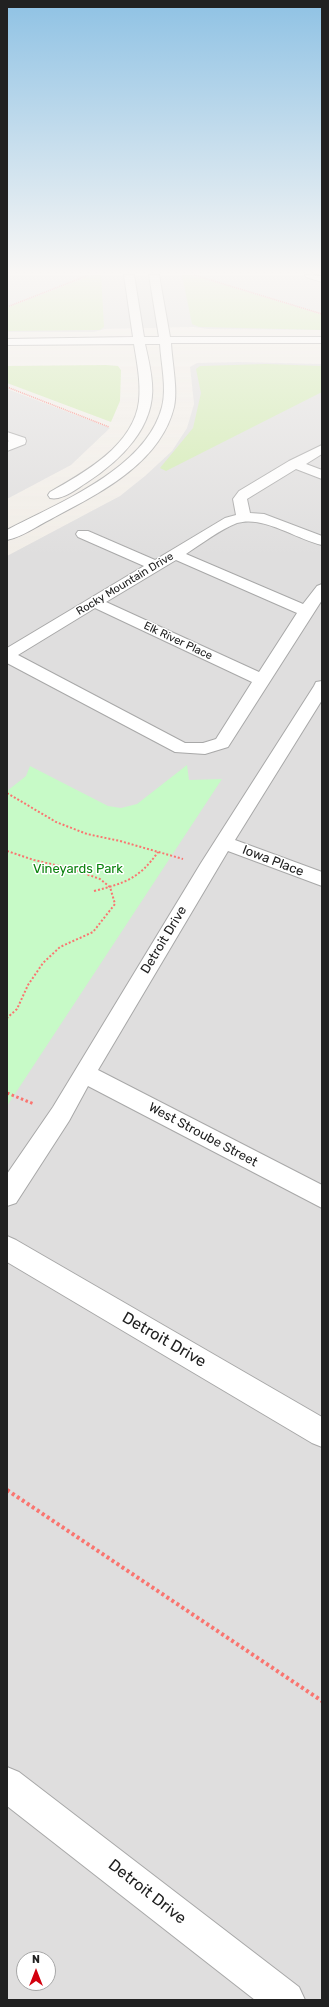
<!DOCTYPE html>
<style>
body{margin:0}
#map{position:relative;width:329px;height:2007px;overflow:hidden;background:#f2eee8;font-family:Rubik,sans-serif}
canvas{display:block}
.frame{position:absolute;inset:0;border:8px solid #212121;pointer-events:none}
.north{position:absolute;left:16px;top:1951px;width:40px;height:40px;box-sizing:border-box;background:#fff;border:1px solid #a6a6a6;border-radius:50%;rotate:0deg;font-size:11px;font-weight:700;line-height:16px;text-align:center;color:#212121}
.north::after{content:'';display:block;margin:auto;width:14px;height:18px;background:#d3000e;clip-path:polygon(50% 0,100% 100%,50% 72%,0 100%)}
</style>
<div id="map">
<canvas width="329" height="2007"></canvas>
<div class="frame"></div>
<div class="north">N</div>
</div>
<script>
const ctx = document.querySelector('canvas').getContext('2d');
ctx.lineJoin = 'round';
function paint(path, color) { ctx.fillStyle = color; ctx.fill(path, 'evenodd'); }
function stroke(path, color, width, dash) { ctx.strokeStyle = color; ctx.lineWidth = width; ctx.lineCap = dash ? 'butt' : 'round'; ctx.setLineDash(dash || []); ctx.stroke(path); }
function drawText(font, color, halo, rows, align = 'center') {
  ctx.font = font + ' Rubik,sans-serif'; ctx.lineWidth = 3; ctx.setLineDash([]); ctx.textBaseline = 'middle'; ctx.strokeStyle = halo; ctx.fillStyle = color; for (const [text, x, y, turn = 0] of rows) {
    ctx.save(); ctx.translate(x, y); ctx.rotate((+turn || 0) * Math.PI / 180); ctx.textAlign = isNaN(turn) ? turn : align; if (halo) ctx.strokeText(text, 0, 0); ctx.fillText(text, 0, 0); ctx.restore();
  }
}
const residential = new Path2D(`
 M7,275H322V330L207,329L194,327L105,329L94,332H7Z
 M238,362L322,364V2000H7V556L120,496L145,476L172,451L187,428L194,404L190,367L197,363ZM24,1959H48V1983H24Z
 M7,389L110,428L71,465L7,499Z`);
const grass = new Path2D(`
 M93,275H101L104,327L100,330L7,331V308Z
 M182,275H191L322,315V330L199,327L192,324Z
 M266,364L322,366V392L166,471L160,468L193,428L201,393L196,369L200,366Z
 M106,365L118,366L121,370L120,401L111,422L7,383V366Z`);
const park = new Path2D(`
 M187,765L189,780L222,779L7,1106V791L26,776L30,766L108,806L121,808L137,804Z`);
const pathFar3 = new Path2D(`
 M194,275L322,314
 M7,307L89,275
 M7,387L109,427`);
const pathFar2 = new Path2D(`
 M7,793L56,822L87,834L120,841L183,859
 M7,851L34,860L72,869L100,879L110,887L115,904L93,932L60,947L43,963L28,985L17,1009L7,1018
 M94,891C125,883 139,879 158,852`);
const pathFar1 = new Path2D(`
 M7,1093L34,1104`);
const path = new Path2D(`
 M7,1490L322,1701`);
const minor = new Path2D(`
 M124,275H134L144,337H159L149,275H159L170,337H322V343H171C172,362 178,390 174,407C160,464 98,494 51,519C37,526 22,537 7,540V530C58,503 146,469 162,407C167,388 161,363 160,344H145C148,357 151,370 152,383C156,427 120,461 86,483C76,489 62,501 50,498L48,495L50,492C84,473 134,445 139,401C141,382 137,363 134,344L7,345V339L133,337Z
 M305,275L322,276V282L306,277Z
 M7,432L25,438L26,441L25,444L7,451V442L9,441L7,440Z
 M322,445V454L306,464L322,470V479L296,469L247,499L250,513L264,514L322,536V545C296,539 263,515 237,523C221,529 201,544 186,554L303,604L317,586L322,584V600L228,747L205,754L175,752L7,663V648L144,566L78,537L76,534L78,531H88L155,560L225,518L236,515L233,499L239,491L289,461ZM176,560L297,613L259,672L106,602ZM95,608L252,682L216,739L203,743H185L18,655Z
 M322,681V700L235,840L322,872V886L228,851L98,1070L322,1185V1208L88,1086L69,1121L16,1203L7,1206V1174L53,1107L201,863L314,686L316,682Z
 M7,1236L16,1240L322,1417V1447L312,1443L7,1262Z
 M7,1767L19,1772L299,1987L305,2000H255L7,1806Z`);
const farStreetnames = [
 ["Rocky Mountain Drive",125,584,-31],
 ["Elk River Place",178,641,25]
];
const streetNames = [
 ["Iowa Place",273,861,21],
 ["Detroit Drive",164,940,-59],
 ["West Stroube Street",203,1135,28]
];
const parkNames = [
 ["Vineyards Park",78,869]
];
const nearStreetnames = [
 ["Detroit Drive",164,1340,30],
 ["Detroit Drive",147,1892,38]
];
paint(residential, '#dfdede');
paint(grass, '#d0ebaf');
paint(park, '#c7fac7');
stroke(minor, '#a8a8a8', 2);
stroke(pathFar3, '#fa7570', 1.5, [1, 1]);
stroke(pathFar2, '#fa7570', 2, [2, 2]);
stroke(pathFar1, '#fa7570', 3, [2.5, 2.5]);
stroke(path, '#fa7570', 4, [3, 3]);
paint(minor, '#fff');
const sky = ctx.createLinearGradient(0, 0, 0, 556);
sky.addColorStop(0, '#8fc2e4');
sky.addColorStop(0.49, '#f9f7f5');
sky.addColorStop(1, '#f9f7f500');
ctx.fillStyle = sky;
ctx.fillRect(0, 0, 329, 556);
drawText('11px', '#212121', '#fff', farStreetnames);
drawText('13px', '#212121', '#fff', streetNames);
drawText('13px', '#0b830e', '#fff', parkNames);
drawText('16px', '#212121', '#fff', nearStreetnames);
</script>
